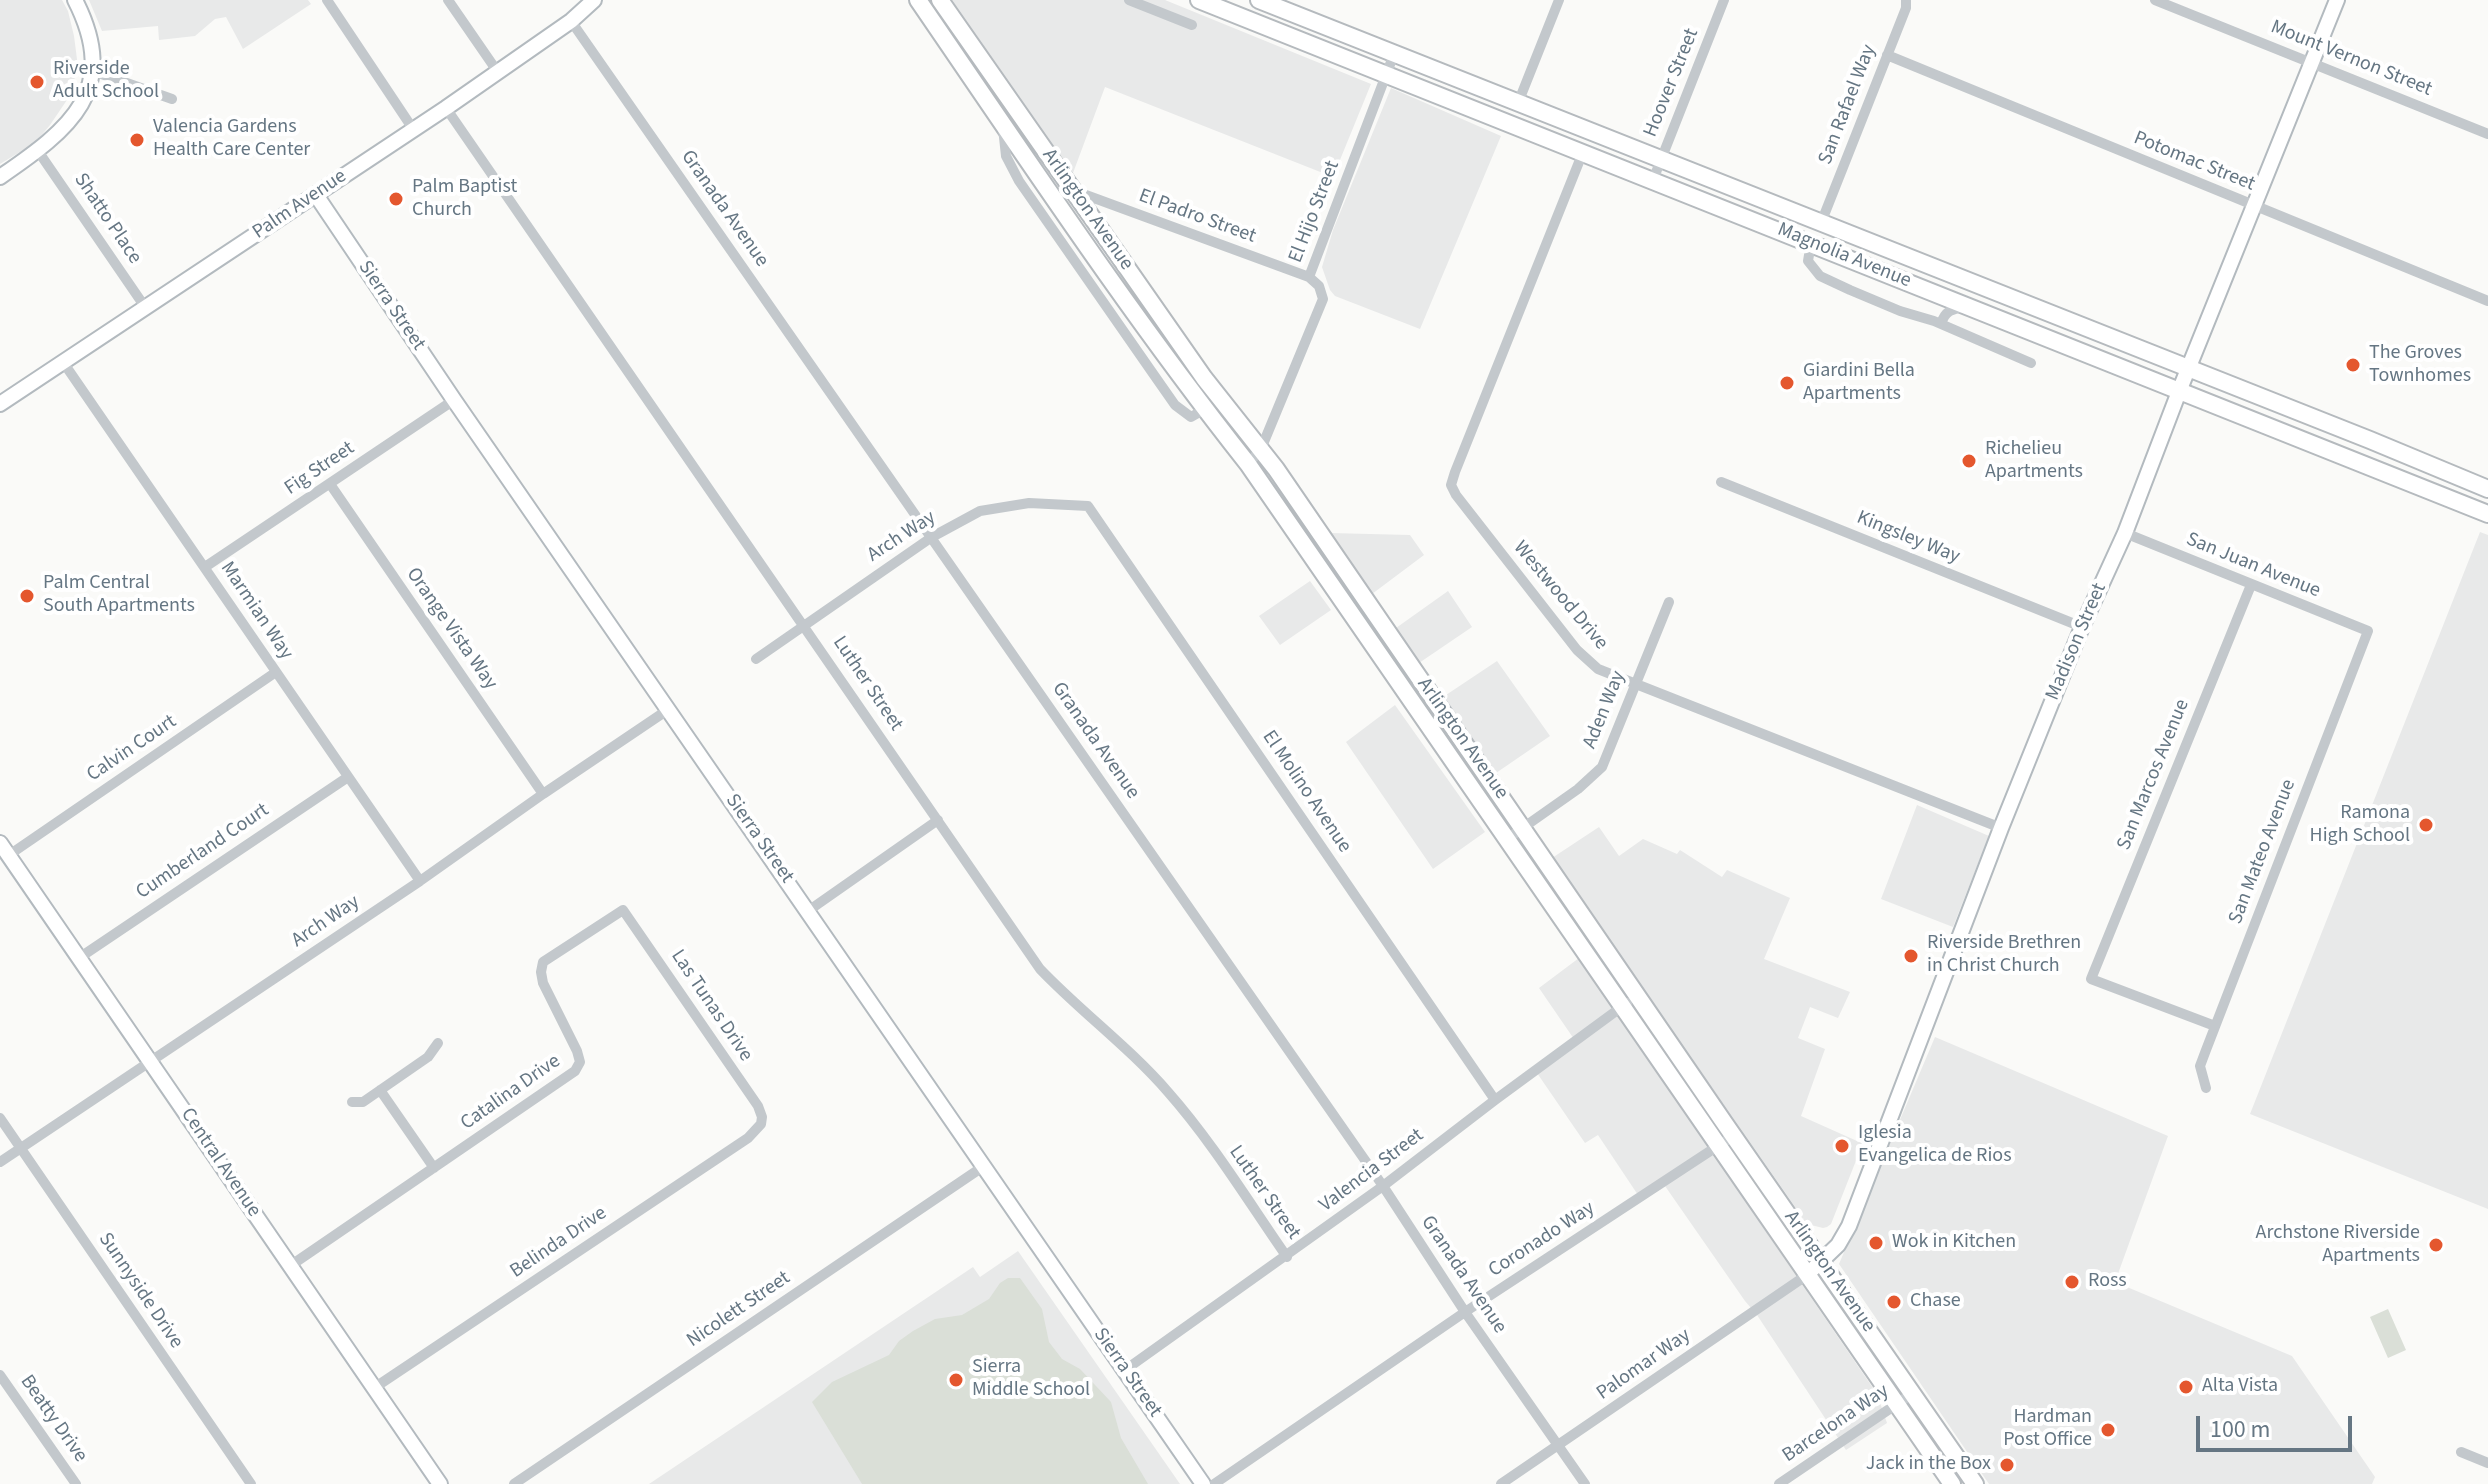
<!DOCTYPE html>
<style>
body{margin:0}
#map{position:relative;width:2488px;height:1484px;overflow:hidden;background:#fafaf8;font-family:"Source Sans 3",sans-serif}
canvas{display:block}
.scale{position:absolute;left:2196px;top:1416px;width:156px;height:36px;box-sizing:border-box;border:4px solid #657683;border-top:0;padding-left:10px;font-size:24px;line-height:28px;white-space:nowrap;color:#657683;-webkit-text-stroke:6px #fff;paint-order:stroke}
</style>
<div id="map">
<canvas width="2488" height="1484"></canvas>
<div class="scale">100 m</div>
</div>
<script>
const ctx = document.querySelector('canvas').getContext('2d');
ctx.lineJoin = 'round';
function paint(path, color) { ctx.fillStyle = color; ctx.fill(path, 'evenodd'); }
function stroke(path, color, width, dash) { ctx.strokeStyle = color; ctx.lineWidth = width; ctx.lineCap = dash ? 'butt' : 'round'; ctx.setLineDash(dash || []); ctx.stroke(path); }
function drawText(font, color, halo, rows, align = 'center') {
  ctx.font = font + ' "Source Sans 3",sans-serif'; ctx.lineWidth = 8; ctx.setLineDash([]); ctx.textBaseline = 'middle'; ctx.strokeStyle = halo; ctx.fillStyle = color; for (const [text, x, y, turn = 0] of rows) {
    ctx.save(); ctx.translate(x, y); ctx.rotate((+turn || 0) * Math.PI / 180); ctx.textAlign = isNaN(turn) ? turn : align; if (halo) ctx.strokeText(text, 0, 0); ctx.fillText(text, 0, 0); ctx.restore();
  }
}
const built = new Path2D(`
 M0,0H62L68,11L74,36L78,67L69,97L50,125L35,143L0,164Z
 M89,0H308L311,4L243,49L226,17L215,19L195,36L159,40L158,26L102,31Z
 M952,0H1165L1371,84L1333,177L1105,87L1073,173Z
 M1391,88L1501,136L1420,329L1335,296L1330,290L1322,267L1333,230Z
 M2480,532L2488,535V1209L2250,1114Z
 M1330,533L1410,535L1424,555L1372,594Z
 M1310,581L1331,610L1280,645L1259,616Z
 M1448,591L1472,627L1419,663L1396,628Z
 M1497,661L1550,736L1496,773L1443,697Z
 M1395,705L1485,832L1433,869L1346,742Z
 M1917,805L1989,836L1953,927L1881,899Z
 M1599,827L1619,856L1643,839L1677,854L1680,850L1722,877L1727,870L1790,898L1764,959L1850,992L1838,1018L1810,1007L1798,1038L1825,1049L1801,1116L1866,1145L1859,1153L1831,1224L1827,1227L1823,1228L1807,1224L1552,858Z
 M1579,958L1877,1394L1887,1423L1846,1450L1757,1315L1745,1301L1665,1186L1642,1201L1598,1135L1585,1143L1537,1073L1576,1042L1539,988Z
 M1935,1037L2168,1136L2115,1282L2292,1356L2375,1477L2372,1484H1989L1839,1264Z
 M1018,1251L1180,1484H649L973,1267L980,1277Z`);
const green = new Path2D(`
 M1008,1278H1020L1042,1309L1049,1342L1062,1359L1080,1369L1111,1402L1121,1438L1148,1484H862L812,1402L832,1382L889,1355L899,1341L913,1331L935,1319L962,1315L989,1299L1000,1283Z
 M2388,1309L2406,1350L2388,1358L2370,1317Z`);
const street = new Path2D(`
 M327,0L413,129
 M448,0L497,71
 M1129,0L1192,25
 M2155,0L2488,134
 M571,21L1383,1186L1465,1312L1585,1484
 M1887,55L2488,301
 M93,71L172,99
 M1518,103L1559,0
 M446,108L1040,969C1081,1012 1129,1047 1168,1092C1213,1143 1248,1201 1287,1257
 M1003,128L1006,156L1019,181L1154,375L1175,405L1191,417L1205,409
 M38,151L145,307
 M1583,152L1455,472L1451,485L1456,495L1577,650L1598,669L2001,828
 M1653,180L1724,0
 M1075,191L1309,277L1319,286L1323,299L1261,449L1248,464
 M1821,223L1906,8V0
 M1811,243L1808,261L1820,276L1850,290L1900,311L1934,321L2031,363
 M1309,277L1394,54
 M1941,324C1945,310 1953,309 1966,306
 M63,362L420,881
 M1721,482L2082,627
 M330,484L543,794
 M2125,533L2368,631L2206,1050L2200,1066L2206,1088
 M205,567L454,400
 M756,659L932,537L980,511L1029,503L1088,506L1495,1100
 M1507,839L1578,789L1602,767L1669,602
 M9,855L276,672
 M808,911L938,820
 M79,958L348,777
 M2215,1026L2091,979L2251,585
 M380,1090L434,1168
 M352,1102H363L428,1057L438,1043
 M0,1118L251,1484
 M0,1162L420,881L543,794L669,709
 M290,1266L575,1071L580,1062L577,1051L543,983L541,972L543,962L623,910L758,1106L762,1117L761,1124L748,1138L374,1388
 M1125,1370L1383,1186L1495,1100L1627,1003
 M0,1375L76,1484
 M2461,1452L2488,1463
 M514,1484L984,1166
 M1214,1484L1465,1312L1733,1136
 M1501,1484L1807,1275
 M1779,1484L1913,1393`);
const secondary = new Path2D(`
 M0,177C70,129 121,90 75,0
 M316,195L454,400L1203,1484
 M0,404L446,108L571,21L594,0
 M0,843L440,1484
 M1813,1269L1838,1245L1849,1226L2001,828L2082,627L2125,533L2180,389L2337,0`);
const primary = new Path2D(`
 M918,0C1025,156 1130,315 1248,464L1952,1484
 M940,0L1204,378L1276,469L1723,1121L1975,1484
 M1199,0L2488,514
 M1259,0L2370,440L2488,489`);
const markers = [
 [37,82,8,"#e4572e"],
 [137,140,8,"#e4572e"],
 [396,199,8,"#e4572e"],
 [2353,365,8,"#e4572e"],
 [1787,383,8,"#e4572e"],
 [1969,461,8,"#e4572e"],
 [27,596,8,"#e4572e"],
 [2426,825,8,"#e4572e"],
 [1911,956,8,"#e4572e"],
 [1842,1146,8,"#e4572e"],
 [1876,1243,8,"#e4572e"],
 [2436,1245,8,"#e4572e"],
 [2072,1282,8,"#e4572e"],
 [1894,1302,8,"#e4572e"],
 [956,1380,8,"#e4572e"],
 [2186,1387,8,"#e4572e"],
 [2108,1430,8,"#e4572e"],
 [2007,1465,8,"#e4572e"]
];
const streetNames = [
 ["Mount Vernon Street",2351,59,22],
 ["Hoover Street",1672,83,-68],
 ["San Rafael Way",1848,105,-69],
 ["Potomac Street",2194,162,22],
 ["Palm Avenue",300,205,-34],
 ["Granada Avenue",724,209,55],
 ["Arlington Avenue",1087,210,55],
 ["El Hijo Street",1315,212,-69],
 ["El Padro Street",1197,217,20],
 ["Shatto Place",107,219,56],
 ["Magnolia Avenue",1844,256,22],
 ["Sierra Street",391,306,56],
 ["Fig Street",320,469,-34],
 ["Arch Way",902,537,-33],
 ["Kingsley Way",1908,538,22],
 ["San Juan Avenue",2253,566,22],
 ["Westwood Drive",1560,596,50],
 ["Marmian Way",256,611,56],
 ["Orange Vista Way",451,629,55],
 ["Madison Street",2077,642,-67],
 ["Luther Street",867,684,56],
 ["Aden Way",1605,710,-68],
 ["Arlington Avenue",1462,739,55],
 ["Granada Avenue",1095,741,55],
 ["Calvin Court",132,749,-34],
 ["San Marcos Avenue",2154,775,-68],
 ["El Molino Avenue",1306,792,56],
 ["Sierra Street",759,839,55],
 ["Cumberland Court",203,852,-34],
 ["San Mateo Avenue",2263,852,-69],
 ["Arch Way",326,922,-34],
 ["Las Tunas Drive",711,1006,56],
 ["Catalina Drive",511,1093,-35],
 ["Central Avenue",220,1163,56],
 ["Valencia Street",1372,1171,-37],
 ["Luther Street",1264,1193,55],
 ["Coronado Way",1542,1240,-33],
 ["Belinda Drive",559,1243,-34],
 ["Arlington Avenue",1829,1272,55],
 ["Granada Avenue",1463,1275,56],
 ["Sunnyside Drive",140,1291,56],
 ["Nicolett Street",739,1310,-34],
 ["Palomar Way",1644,1365,-35],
 ["Sierra Street",1127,1373,55],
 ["Beatty Drive",53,1419,55],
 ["Barcelona Way",1836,1424,-34]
];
const poiNames = [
 ["Riverside",53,70],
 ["Adult School",53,93],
 ["Valencia Gardens",153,128],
 ["Health Care Center",153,151],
 ["Palm Baptist",412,188],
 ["Church",412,211],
 ["The Groves",2369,354],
 ["Townhomes",2369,377],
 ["Giardini Bella",1803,372],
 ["Apartments",1803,395],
 ["Richelieu",1985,450],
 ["Apartments",1985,473],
 ["Palm Central",43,584],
 ["South Apartments",43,607],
 ["Ramona",2410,814,"right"],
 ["High School",2410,837,"right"],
 ["Riverside Brethren",1927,944],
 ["in Christ Church",1927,967],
 ["Iglesia",1858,1134],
 ["Evangelica de Rios",1858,1157],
 ["Archstone Riverside",2420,1234,"right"],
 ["Apartments",2420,1257,"right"],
 ["Wok in Kitchen",1892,1243],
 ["Ross",2088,1282],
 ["Chase",1910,1302],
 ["Sierra",972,1368],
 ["Middle School",972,1391],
 ["Alta Vista",2202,1387],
 ["Hardman",2092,1418,"right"],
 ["Post Office",2092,1441,"right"],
 ["Jack in the Box",1991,1465,"right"]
];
paint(built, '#e8e9e9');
paint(green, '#dadfd7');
stroke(secondary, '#b3babf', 18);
stroke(primary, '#b5babe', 20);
stroke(street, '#c3c8cc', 10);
stroke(secondary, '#fff', 14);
stroke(primary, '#fff', 16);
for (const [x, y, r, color] of markers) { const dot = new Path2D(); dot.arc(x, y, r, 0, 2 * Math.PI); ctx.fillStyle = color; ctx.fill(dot); stroke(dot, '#fff', 3); }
drawText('20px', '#657683', '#fff', streetNames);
drawText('20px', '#657683', '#fff', poiNames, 'left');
</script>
